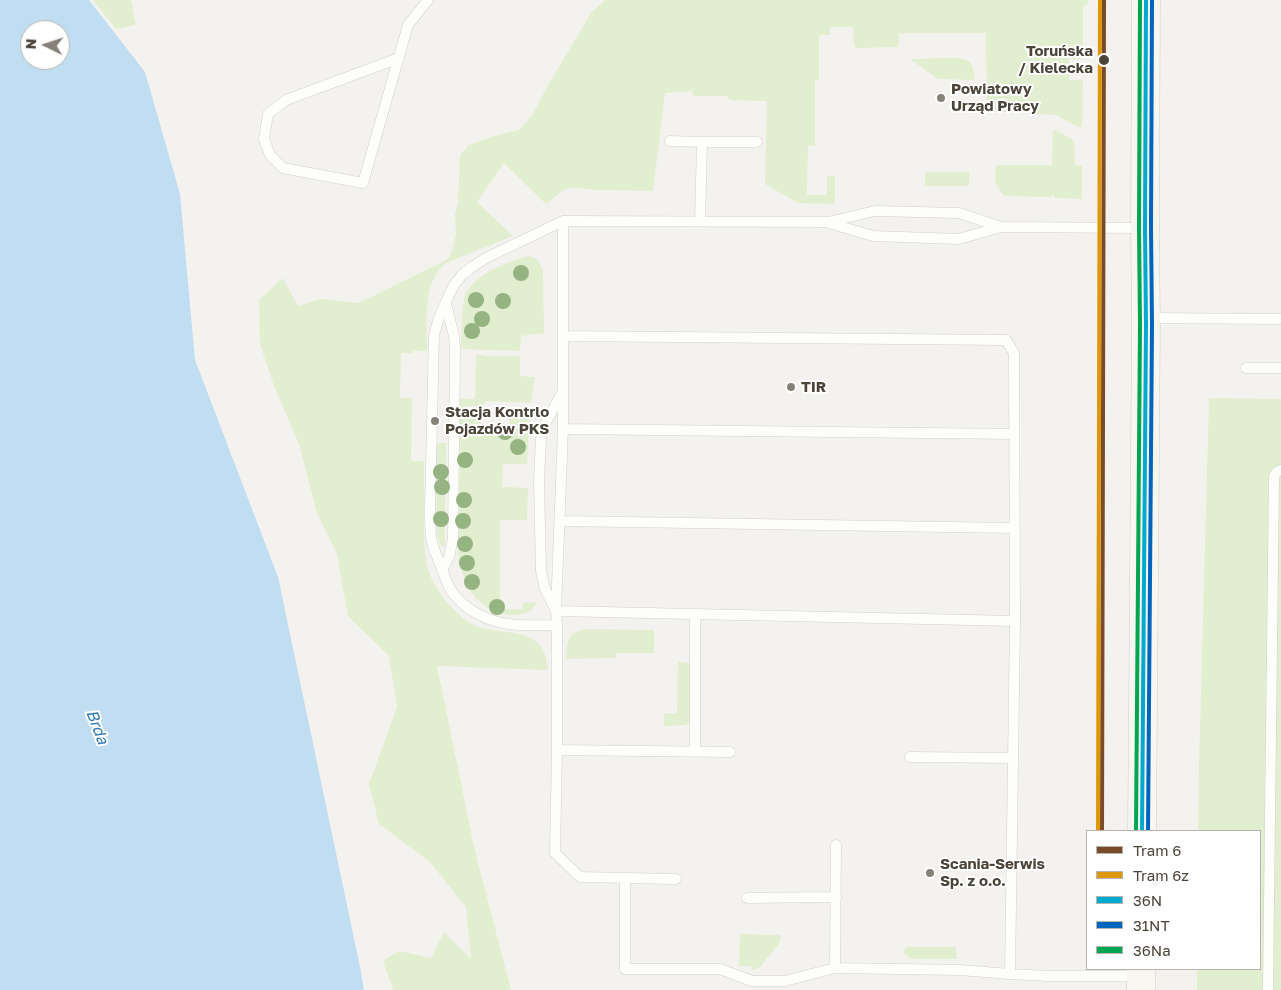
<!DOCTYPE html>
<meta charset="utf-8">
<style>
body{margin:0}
#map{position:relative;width:1281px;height:990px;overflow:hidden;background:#f4f2ee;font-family:"Golos Text",sans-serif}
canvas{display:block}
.legend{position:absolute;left:1086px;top:830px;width:175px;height:140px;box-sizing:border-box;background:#fff;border:1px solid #b7b4b0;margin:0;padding:6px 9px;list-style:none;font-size:15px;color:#4b4439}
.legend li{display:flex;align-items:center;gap:10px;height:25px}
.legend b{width:25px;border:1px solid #b7b4b0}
.north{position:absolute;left:20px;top:20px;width:50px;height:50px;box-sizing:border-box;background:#fff;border:1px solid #b7b4b0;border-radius:50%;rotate:274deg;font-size:14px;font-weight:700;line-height:20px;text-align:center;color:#4b4439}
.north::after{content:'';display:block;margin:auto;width:18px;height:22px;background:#868178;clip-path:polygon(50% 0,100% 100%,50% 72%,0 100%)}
</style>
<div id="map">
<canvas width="1281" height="990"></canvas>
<ul class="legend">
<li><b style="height:6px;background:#7a4b2a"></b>Tram 6</li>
<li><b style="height:6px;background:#dd9709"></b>Tram 6z</li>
<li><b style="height:6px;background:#00a9ce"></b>36N</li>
<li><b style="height:6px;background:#0065bd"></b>31NT</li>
<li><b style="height:6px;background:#00a651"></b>36Na</li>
</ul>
<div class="north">N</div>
</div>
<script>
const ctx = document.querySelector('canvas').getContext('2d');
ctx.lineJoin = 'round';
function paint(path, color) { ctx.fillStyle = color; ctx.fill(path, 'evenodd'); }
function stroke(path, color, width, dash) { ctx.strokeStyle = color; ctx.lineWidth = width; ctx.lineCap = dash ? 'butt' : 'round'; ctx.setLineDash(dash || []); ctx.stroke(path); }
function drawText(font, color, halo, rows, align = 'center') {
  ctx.font = font + ' "Golos Text",sans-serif'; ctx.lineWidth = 4; ctx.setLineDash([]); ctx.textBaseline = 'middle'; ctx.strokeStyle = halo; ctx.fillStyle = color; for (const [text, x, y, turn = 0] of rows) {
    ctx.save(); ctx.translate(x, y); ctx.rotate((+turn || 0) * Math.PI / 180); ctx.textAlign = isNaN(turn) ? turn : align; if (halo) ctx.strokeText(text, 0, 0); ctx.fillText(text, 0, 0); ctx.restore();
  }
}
const green = new Path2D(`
 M93,0H131L136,25L116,29Z
 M605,0H1088V4L1083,7V59H1069V80H1083L1082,127L1076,126L1056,115L987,111L986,33H899L898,47L856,48L854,45L853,27H830V35H819V80L815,81V146H808L807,195H827V176H835V204L798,203L765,184L767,101L730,100L727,96H693L692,91L665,93L653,191L602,190C592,191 576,186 566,189C560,192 551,200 546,204L504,163L477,202L513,236L446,263C422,281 427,325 427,351H413L412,353H401L400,398H412L411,461H424C424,479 424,497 424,515C424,534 423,553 429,572C436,593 458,619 479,627C500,635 537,627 545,655C547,659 547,665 548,670L437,666L474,847L511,990H393L383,961L399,951L431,958L444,932L471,959L466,907L430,862L379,824L369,784L397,707L389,656L348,616L337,554L317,513L299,444L274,386L260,344L259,300L283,278L298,306L321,299L359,303L448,259L452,251L456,234L455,215L458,201L460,155L469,145L494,136L519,130L532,116L547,87L591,13Z
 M952,58C970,58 974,62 974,80L938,79L910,59Z
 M1053,130H1055L1070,138L1074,142L1075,165L1082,166V199L1055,198L1054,194L1051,197L1005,196C993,183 995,182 996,165H1052Z
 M925,172H969V186H925Z
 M529,256C538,258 541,263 543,272L544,333L521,336L520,351L461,349C462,335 461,312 464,299C469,276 508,261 529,256Z
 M476,354L486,356H520V376L535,377L531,403L485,401L484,406H468L467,410L481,411V425L509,426L510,412L530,413L527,464H503L502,487L528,488L527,520H500V609H523V603L537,602C533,616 511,617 499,613C491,611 482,604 476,598C464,585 460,569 458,552L460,448L457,443L458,399H475Z
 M1209,398L1281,399V990H1197V969H1260V831H1198L1199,766Z
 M435,443H446L445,539V545L443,547L441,546L437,533Z
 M586,629L654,630V653H616V658L566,659C567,643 567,632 586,629Z
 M678,662L692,663L691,717L689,722L686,725L664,726V713L675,714L677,712Z
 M740,934L776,935H779L781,938L778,945L760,967L751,970V966H739Z
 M907,947H956L957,959H916L910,958L902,952Z`);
const water = new Path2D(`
 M0,0H89L145,72L180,194L195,360L278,577L360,967L364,990H0ZM30,30H60V60H30Z`);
const lane = new Path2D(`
 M399,58L286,100L268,114L264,139L270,155L283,168L363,183L408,25L428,0
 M670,141L702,142L700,221
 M702,142H757
 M829,223L873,236L959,239L1001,227L1143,228
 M1001,227L959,213L875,211L828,222L563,221V429L556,611L1015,621
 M1147,318L1281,319
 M563,336L1006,340L1014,353L1015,621L1010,974L960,970L835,968
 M1246,368H1281
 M562,393L545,424L541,438L539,481L541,571L545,589L556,611L557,625C538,625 517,627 498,622C479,617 459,605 449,587C446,581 444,575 442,569C438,558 432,548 431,536C430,527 430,518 430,509L434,335L438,321L448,297L454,285L462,275L472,267L486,258L563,221
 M563,429L1014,434
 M560,521L1014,528
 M442,570L449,557L453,538L455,349L454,336L446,304
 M557,625V750L730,752
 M557,750L555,853L580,877L676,879
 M695,751V614
 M910,757L1013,758
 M625,879V969H720L752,981H785L835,968L836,845
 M747,898L836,897
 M1010,974L1048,976H1141
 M1268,990L1274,476L1277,472L1281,470`);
const secondary = new Path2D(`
 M1142,831L1146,325L1145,228L1146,0
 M1141,990V969`);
const bus1 = new Path2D(`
 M1142,831L1146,325L1145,228L1146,0`);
const bus2 = new Path2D(`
 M1148,831L1152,325L1151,228L1152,0`);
const bus3 = new Path2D(`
 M1136,831L1140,325L1139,228L1140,0`);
const tram1 = new Path2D(`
 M1102,831L1104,0`);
const tram2 = new Path2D(`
 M1098,831L1100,0`);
const trees = [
 [521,273],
 [476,300],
 [503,301],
 [482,319],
 [472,331],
 [505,432],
 [518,447],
 [465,460],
 [441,472],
 [442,487],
 [464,500],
 [441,519],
 [463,521],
 [465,544],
 [467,563],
 [472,582],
 [497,607]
];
const markers = [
 [1104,60,6,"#4b4439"],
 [941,98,5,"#868178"],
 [791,387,5,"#868178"],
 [435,421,5,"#868178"],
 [930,873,5,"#868178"]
];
const stopNames = [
 ["Toruńska",1093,51],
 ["/ Kielecka",1093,68]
];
const poiNames = [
 ["Powiatowy",951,89],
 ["Urząd Pracy",951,106],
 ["TIR",801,387],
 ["Stacja Kontrlo",445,412],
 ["Pojazdów PKS",445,429],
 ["Scania-Serwis",940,864],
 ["Sp. z o.o.",940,881]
];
const waterNames = [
 ["Brda",97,727,69]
];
paint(green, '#e1eecf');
paint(water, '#c0ddf1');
stroke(lane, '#d2d0cb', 11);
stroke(secondary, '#d3cfc5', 29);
stroke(lane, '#fdfdfc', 10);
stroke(secondary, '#f7f6f1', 28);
stroke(bus1, '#00a9ce', 4);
stroke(bus2, '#0065bd', 4);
stroke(bus3, '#00a651', 4);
stroke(tram1, '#7a4b2a', 4);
stroke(tram2, '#dd9709', 4);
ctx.fillStyle = '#96b382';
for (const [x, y] of trees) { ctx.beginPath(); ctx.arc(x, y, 8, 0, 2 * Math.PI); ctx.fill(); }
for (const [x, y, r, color] of markers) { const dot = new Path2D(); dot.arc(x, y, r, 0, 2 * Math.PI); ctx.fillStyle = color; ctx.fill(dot); stroke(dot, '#fff', 2); }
drawText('bold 15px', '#4b4439', '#fff', stopNames, 'right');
drawText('bold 15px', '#4b4439', '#fff', poiNames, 'left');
drawText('italic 16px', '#2e7ab2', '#fff', waterNames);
</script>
